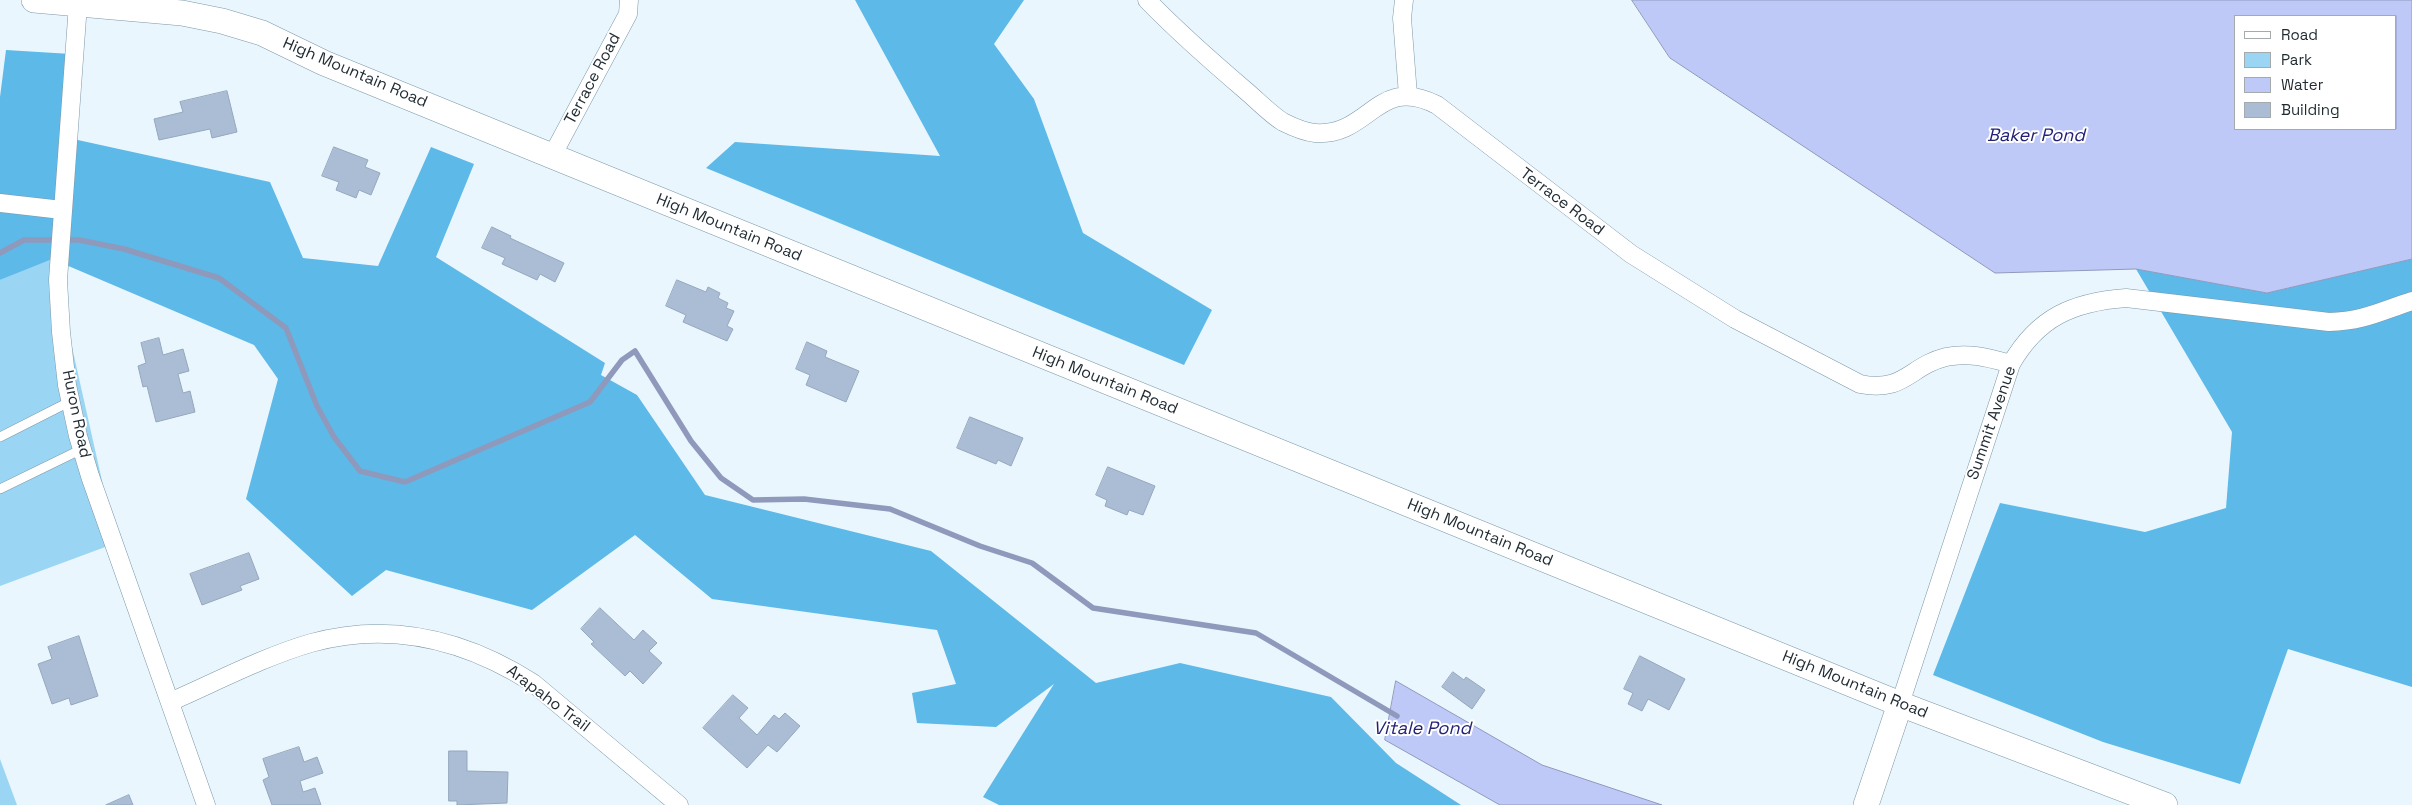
<!DOCTYPE html>
<style>
body{margin:0}
#map{position:relative;width:2412px;height:805px;overflow:hidden;background:#eaf6fd;font-family:"Space Grotesk",sans-serif}
canvas{display:block}
.legend{position:absolute;left:2234px;top:15px;width:162px;height:115px;box-sizing:border-box;background:#fff;border:1px solid #a5aaad;margin:0;padding:6px 9px;list-style:none;font-size:15px;color:#1f2a31}
.legend li{display:flex;align-items:center;gap:10px;height:25px}
.legend b{width:25px;border:1px solid #a5aaad}
</style>
<div id="map">
<canvas width="2412" height="805"></canvas>
<ul class="legend">
<li><b style="height:6px;background:#fff"></b>Road</li>
<li><b style="height:14px;background:#9bd5f4"></b>Park</li>
<li><b style="height:14px;background:#bfc9f8"></b>Water</li>
<li><b style="height:14px;background:#abbdd5"></b>Building</li>
</ul>
</div>
<script>
const ctx = document.querySelector('canvas').getContext('2d');
ctx.lineJoin = 'round';
function paint(path, color) { ctx.fillStyle = color; ctx.fill(path, 'evenodd'); }
function stroke(path, color, width, dash) { ctx.strokeStyle = color; ctx.lineWidth = width; ctx.lineCap = dash ? 'butt' : 'round'; ctx.setLineDash(dash || []); ctx.stroke(path); }
function drawText(font, color, halo, rows, align = 'center') {
  ctx.font = font + ' "Space Grotesk",sans-serif'; ctx.lineWidth = 4; ctx.setLineDash([]); ctx.textBaseline = 'middle'; ctx.strokeStyle = halo; ctx.fillStyle = color; for (const [text, x, y, turn = 0] of rows) {
    ctx.save(); ctx.translate(x, y); ctx.rotate((+turn || 0) * Math.PI / 180); ctx.textAlign = isNaN(turn) ? turn : align; if (halo) ctx.strokeText(text, 0, 0); ctx.fillText(text, 0, 0); ctx.restore();
  }
}
const green = new Path2D(`
 M52,258L116,543L0,586V280Z
 M0,759L17,805H0Z`);
const forest = new Path2D(`
 M855,0H1024L994,44L1034,99L1083,233L1212,310L1184,365L706,168L735,142L940,156Z
 M6,50L71,54L64,137L270,182L303,258L378,266L431,147L474,164L436,257L605,363L601,375L637,395L705,495L931,551L1096,683L1180,663L1331,697L1396,763L1461,805H999L983,797L1054,684L996,727L917,723L912,693L956,684L937,630L712,599L635,535L532,610L386,570L352,596L246,499L278,379L254,345L52,259L0,280V97Z
 M2412,259V687L2288,649L2240,784L2103,742L1933,675L2000,503L2145,532L2226,508L2232,432L2136,269L2267,293Z`);
const water = new Path2D(`
 M1632,0H2412V259L2267,293L2136,269L1995,273L1670,58ZM2396,16V129H2236V16Z
 M1396,681L1542,765L1662,805H1500L1385,740Z`);
const stream = new Path2D(`
 M0,253L24,240H79L124,249L219,278L286,328L317,406L334,437L360,471L405,482L590,402L622,360L635,351L691,441L721,478L753,500L804,499L890,509L980,546L1032,563L1093,608L1256,633L1397,716`);
const building = new Path2D(`
 M227,91L237,132L212,138L210,129L159,140L154,119L183,112L180,102Z
 M334,147L368,160L365,167L380,173L371,195L359,190L356,198L336,190L339,182L322,176Z
 M492,227L511,236L510,238L564,263L555,282L540,274L537,280L502,264L505,258L482,248Z
 M677,280L706,292L708,287L720,293L718,298L728,303L726,308L734,311L727,326L733,329L727,341L683,322L686,315L666,306Z
 M159,338L163,355L183,349L189,371L178,374L183,393L190,391L195,412L156,422L147,386L143,387L138,366L146,363L141,343Z
 M807,342L827,351L825,357L859,371L846,402L806,385L810,375L796,369Z
 M970,417L1023,438L1011,466L998,460L996,464L957,448Z
 M1108,467L1155,486L1143,515L1129,510L1127,515L1105,506L1107,500L1096,495Z
 M249,553L259,579L240,586L242,590L202,605L190,574Z
 M600,608L634,640L643,630L657,643L649,651L662,663L643,684L630,671L625,676L591,644L594,642L581,629Z
 M79,636L98,696L71,705L69,698L52,704L38,664L52,659L48,647Z
 M1640,656L1685,679L1669,710L1648,699L1642,711L1628,704L1633,693L1624,689Z
 M1453,672L1464,680L1466,677L1485,690L1472,709L1442,687Z
 M733,695L748,708L739,718L757,735L774,715L779,719L785,713L800,726L777,752L768,745L747,768L703,728Z
 M299,747L304,762L317,757L323,773L300,781L303,792L315,788L321,805H272L263,780L269,777L263,759Z
 M449,751H467V771L508,772L507,803L457,805V801H449Z
 M129,795L133,805H106Z`);
const lane = new Path2D(`
 M0,437L71,401
 M0,489L82,449`);
const street = new Path2D(`
 M1147,0C1178,32 1211,61 1245,90C1257,100 1270,114 1283,122C1293,127 1304,132 1315,133C1370,137 1377,74 1437,105L1631,254L1735,319L1860,384C1905,393 1909,366 1946,357C1969,352 1989,358 2011,364
 M1404,0L1402,18L1408,95
 M78,4L58,280L61,332L67,385L78,436L90,476L206,805
 M552,156L628,14L629,0
 M0,203L62,210
 M170,702C216,682 263,657 311,643C391,621 464,639 533,683L679,805
 M1900,704L2011,364C2038,317 2073,302 2126,298L2329,322C2364,321 2381,311 2412,301`);
const secondary = new Path2D(`
 M34,0L182,13L222,21L262,33L324,63L552,156L1900,704L2165,805
 M1866,805L1900,704`);
const streetNames = [
 ["High Mountain Road",355,73,23],
 ["Terrace Road",593,79,-62],
 ["Terrace Road",1562,202,37],
 ["High Mountain Road",729,228,22],
 ["High Mountain Road",1105,381,22],
 ["Huron Road",76,414,78],
 ["Summit Avenue",1992,423,-71],
 ["High Mountain Road",1480,533,22],
 ["High Mountain Road",1855,685,22],
 ["Arapaho Trail",548,699,37]
];
const waterNames = [
 ["Baker Pond",2036,136],
 ["Vitale Pond",1422,729]
];
paint(green, '#9bd5f4');
paint(forest, '#5cb9e8');
paint(water, '#bfc9f8');
stroke(water, '#8f99bc', 1);
stroke(stream, '#8f99bc', 5.5);
paint(building, '#abbdd5');
stroke(building, '#95a7be', 1);
stroke(lane, '#7b98a8', 10);
stroke(street, '#7b98a8', 19);
stroke(secondary, '#7b98a8', 26);
stroke(lane, '#fff', 9);
stroke(street, '#fff', 18);
stroke(secondary, '#fff', 25);
drawText('16px', '#1f2a31', '#fff', streetNames);
drawText('italic 18px', '#242177', '#fff', waterNames);
</script>
